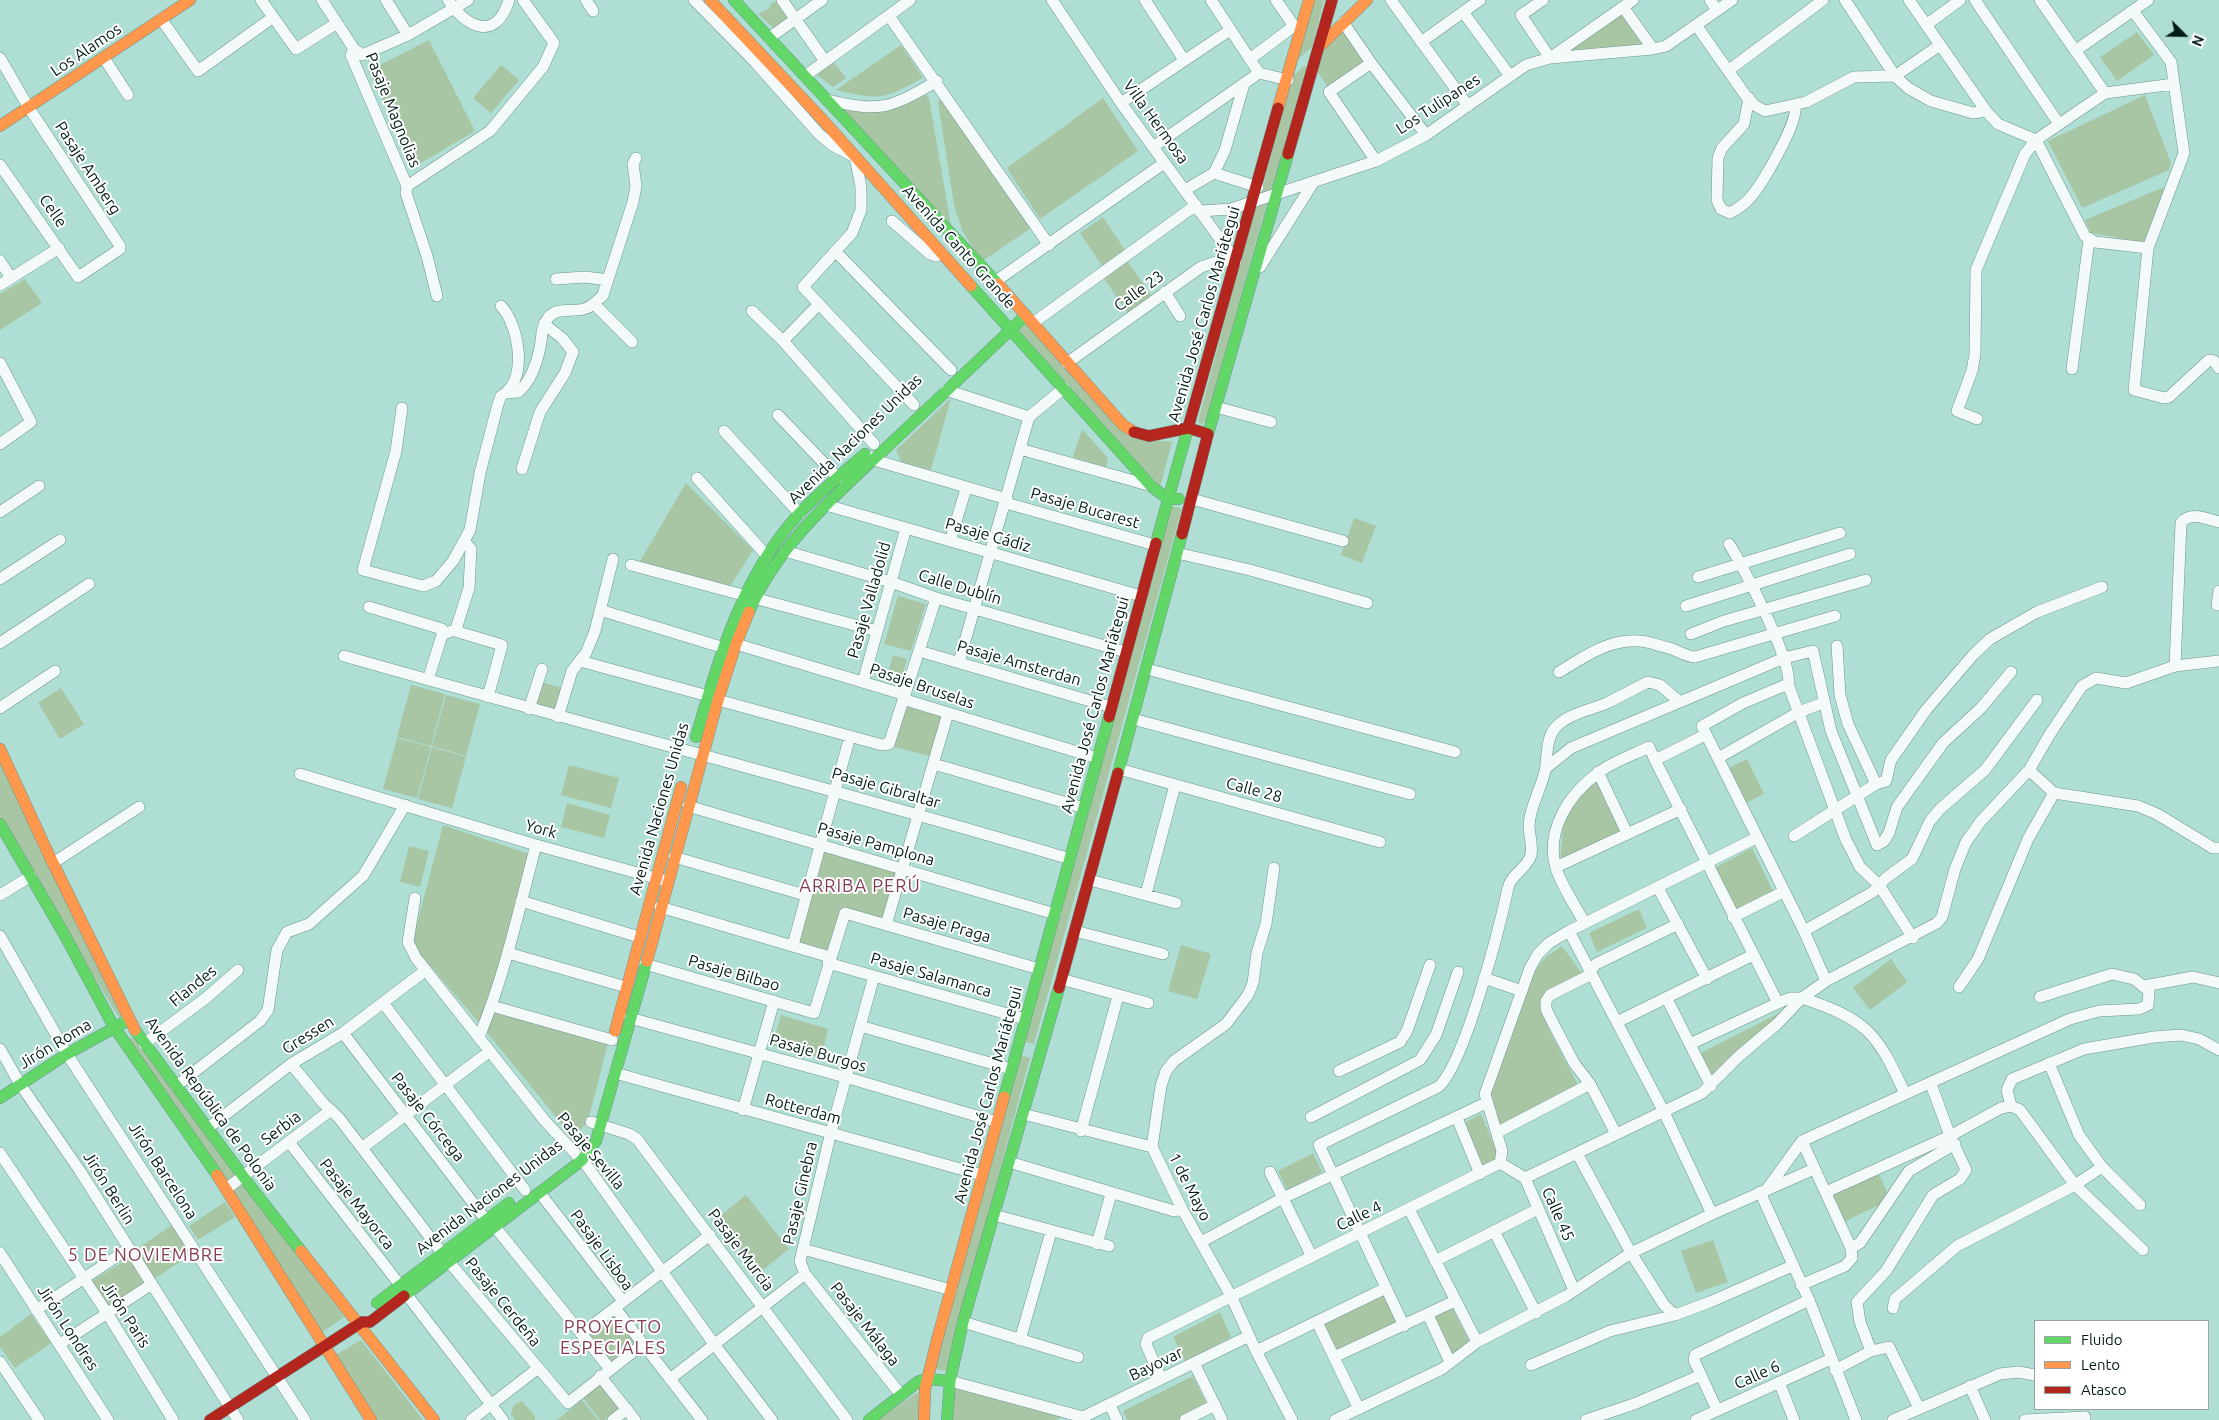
<!DOCTYPE html>
<meta charset="utf-8">
<style>
body{margin:0}
#map{position:relative;width:2219px;height:1420px;overflow:hidden;background:#aeded4;font-family:Ubuntu,sans-serif}
canvas{display:block}
.legend{position:absolute;left:2034px;top:1320px;width:175px;height:90px;box-sizing:border-box;background:#fff;border:1px solid #99a4a2;margin:0;padding:6px 9px;list-style:none;font-size:15px;color:#011c17}
.legend li{display:flex;align-items:center;gap:10px;height:25px}
.legend b{width:25px;border:1px solid #99a4a2}
.north{position:absolute;left:2159px;top:10px;width:50px;height:50px;-webkit-text-stroke:4px #fff;paint-order:stroke;rotate:113deg;font-size:14px;font-weight:700;line-height:20px;text-align:center;color:#011c17}
.north::after{content:'';display:block;margin:auto;width:18px;height:22px;background:#011c17;clip-path:polygon(50% 0,100% 100%,50% 72%,0 100%)}
</style>
<div id="map">
<canvas width="2219" height="1420"></canvas>
<ul class="legend">
<li><b style="height:6px;background:#63d668"></b>Fluido</li>
<li><b style="height:6px;background:#ff974d"></b>Lento</li>
<li><b style="height:6px;background:#b3261e"></b>Atasco</li>
</ul>
<div class="north">N</div>
</div>
<script>
const ctx = document.querySelector('canvas').getContext('2d');
ctx.lineJoin = 'round';
function paint(path, color) { ctx.fillStyle = color; ctx.fill(path, 'evenodd'); }
function stroke(path, color, width, dash) { ctx.strokeStyle = color; ctx.lineWidth = width; ctx.lineCap = dash ? 'butt' : 'round'; ctx.setLineDash(dash || []); ctx.stroke(path); }
function drawText(font, color, halo, rows, align = 'center') {
  ctx.font = font + ' Ubuntu,sans-serif'; ctx.lineWidth = 4; ctx.setLineDash([]); ctx.textBaseline = 'middle'; ctx.strokeStyle = halo; ctx.fillStyle = color; for (const [text, x, y, turn = 0] of rows) {
    ctx.save(); ctx.translate(x, y); ctx.rotate((+turn || 0) * Math.PI / 180); ctx.textAlign = isNaN(turn) ? turn : align; if (halo) ctx.strokeText(text, 0, 0); ctx.fillText(text, 0, 0); ctx.restore();
  }
}
const green = new Path2D(`
 M1314,0H1324L1312,47L1297,60Z
 M776,1L787,18L774,28L758,14L770,8V5Z
 M1624,12L1647,46L1563,54Z
 M1345,26L1366,60L1328,87L1316,70L1322,49Z
 M2137,32L2154,55L2117,81L2100,57Z
 M429,40L475,131L416,166L368,71Z
 M901,45L923,78C882,100 881,100 836,90Z
 M833,61L846,78L833,87L816,74Z
 M501,65L519,80L491,113L473,98Z
 M1305,65L1306,68L1271,192L1261,194L1291,78Z
 M925,94L929,98L952,231L835,104L867,110Z
 M2145,95L2171,163L2169,170L2082,208L2048,141Z
 M942,98L1031,228L981,262L962,230L954,205L938,102Z
 M1103,98L1138,151L1040,219L1007,168Z
 M2164,187L2147,243L2091,233L2085,220Z
 M1267,202L1206,421L1201,424L1198,422L1255,206Z
 M1103,217L1125,250L1103,267L1080,233Z
 M1126,259L1154,299L1130,316L1102,276Z
 M25,279L42,303L0,330V294Z
 M1026,324L1130,438L1172,442L1160,487L1019,330Z
 M951,398L931,470L901,462L896,450Z
 M1082,429L1108,458L1106,467L1073,457Z
 M686,483L753,550L728,590L639,563Z
 M1168,506L1182,508L1034,1044L1024,1042Z
 M1354,518L1376,526L1362,563L1341,555Z
 M898,596L926,604L911,651L884,644Z
 M893,655L907,659L900,684L886,680Z
 M541,682L565,689L558,711L535,704Z
 M411,685L445,694L431,746L397,737Z
 M61,688L84,724L60,739L38,703Z
 M446,695L480,704L466,756L432,746Z
 M908,701L946,713L933,757L894,747Z
 M397,738L431,747L417,798L383,789Z
 M432,747L466,757L452,808L418,799Z
 M1747,759L1764,794L1744,804L1727,769Z
 M0,762L122,1016L119,1018L0,820Z
 M569,765L619,778L611,808L561,795Z
 M1594,778L1625,832L1560,864L1564,817Z
 M567,803L610,815L604,838L561,827Z
 M443,825L532,855L481,1025L414,947L415,931Z
 M409,846L429,851L420,887L400,882Z
 M820,848L901,873L885,923L843,911L829,955L795,944Z
 M1752,848L1774,893L1734,914L1711,870Z
 M1639,909L1647,928L1597,952L1589,933Z
 M1181,945L1211,954L1197,999L1168,991Z
 M1562,946L1583,975L1543,996L1540,1004L1548,1028L1578,1085L1500,1125L1491,1109V1082L1531,975L1546,957Z
 M1891,959L1907,982L1870,1010L1853,988Z
 M494,1007L609,1039L588,1121L573,1138L485,1030Z
 M1789,1008L1708,1087L1693,1057Z
 M781,1015L828,1029L821,1058L772,1045Z
 M128,1038H134L344,1317L321,1333Z
 M1020,1055L1030,1058L946,1371L935,1369Z
 M1481,1114L1498,1155L1496,1163L1480,1170L1462,1124Z
 M1313,1153L1322,1172L1287,1190L1278,1171Z
 M1879,1174L1889,1197L1885,1202L1844,1222L1831,1195Z
 M746,1195L789,1249L758,1274L715,1220Z
 M225,1202L235,1217L198,1240L189,1226Z
 M174,1224L193,1253L154,1279L135,1250Z
 M1713,1240L1728,1282L1696,1293L1681,1251Z
 M129,1258L144,1284L107,1306L92,1281Z
 M1385,1293L1401,1324L1336,1354L1321,1324Z
 M1452,1308L1470,1343L1451,1355L1431,1315Z
 M615,1310L640,1344L610,1367L584,1334Z
 M1220,1312L1231,1337L1185,1361L1173,1337Z
 M31,1314L51,1343L15,1368L0,1347V1337Z
 M361,1340L423,1420H375L335,1355Z
 M1193,1376L1207,1405L1178,1420H1127L1123,1411Z
 M602,1382L621,1406L605,1420H600L583,1398Z
 M954,1387L1063,1416L1055,1420H952Z
 M918,1392L920,1420H877Z
 M582,1400L598,1420H557Z
 M522,1401L535,1416V1420H515L511,1414L514,1405Z`);
const street = new Path2D(`
 M261,0L296,49L337,23
 M322,0L354,49L351,55L407,186L406,193L427,256L437,296
 M386,0L408,35
 M448,0C467,28 496,42 509,0
 M586,0L593,11
 M694,0L755,62L819,134L832,145L855,157L861,187V210L852,233L803,287L914,405
 M782,0L825,61
 M1052,0L1121,103L1236,261
 M1145,0L1184,60
 M1211,0L1259,73
 M1276,0L1294,26L1300,29
 M1391,0L1468,106
 M1543,0L1521,15L1550,58L1633,0
 M1710,0L1717,10
 M1845,0L1895,76L1908,88L1931,101L1973,113L1986,111
 M1909,0L1986,111L1998,124L2036,140L2085,236L2095,242L2148,248
 M1975,0L2059,124
 M2040,0L2105,93
 M1623,7L1653,49
 M2133,11L2171,62L2184,153L2148,248L2134,390L2164,398L2169,397L2209,360L2214,361L2219,368
 M1463,12L1510,76
 M889,16L1049,245
 M161,19L198,71L272,18
 M1343,22L1371,63L1426,135
 M1696,25L1746,96L1754,105L1765,111L1806,102L1854,77L1895,76L1940,45
 M1926,25L1960,0
 M769,38L822,0
 M1421,42L1480,0
 M354,49L362,55L408,35L468,0
 M2075,51L2148,0
 M0,58L29,108L120,246V249L78,277L0,165
 M104,58L128,95
 M1250,59L1294,26
 M1371,63L1329,92L1376,161
 M1729,70L1823,0
 M805,76L910,0
 M1749,98L1744,124L1722,148L1718,158L1717,200L1721,209L1730,213C1737,209 1744,205 1749,199C1761,186 1799,122 1795,106
 M828,100C881,113 891,108 937,81
 M1121,103L1230,30
 M1153,147L1259,73L1288,80
 M1214,173L1258,187
 M407,186L490,131L543,67L554,43L523,0
 M1185,190L1214,173L1225,150L1244,84
 M1201,211L1231,209L1376,161L1426,135L1526,65L1550,58L1653,49L1666,46L1732,0
 M892,221L930,254L936,256L942,253
 M835,251L951,370
 M0,261L11,278
 M1260,267L1313,183
 M556,279L585,277L608,280
 M996,281L1164,163
 M0,285L59,248
 M1165,292L1180,316
 M594,304L632,342
 M752,311L783,341L874,444
 M1033,323L1196,205
 M783,341L818,305
 M0,363L31,422L0,444
 M1067,363L1201,267L1219,261H1236
 M2072,369L2089,240
 M946,390L1029,417
 M506,393L518,392C530,383 537,363 540,348C542,338 541,326 548,318C556,307 572,312 584,309C592,307 597,301 603,295L633,202L636,186L633,164L636,158
 M1216,407L1271,422
 M402,408L396,451L363,570L423,586L436,581L453,561L470,530L480,473L498,404L501,396C529,381 519,325 501,306
 M778,415L838,478
 M1029,417L1064,388
 M1977,419L1957,411L1972,371L1975,354L1976,270L2025,154L2036,140L2105,93L2174,84
 M724,431L800,514
 M1020,449L1148,485
 M870,457L874,460L1007,499
 M522,469L540,412L565,373L573,352L562,338L544,324
 M697,478L767,556
 M1192,499L1343,541
 M1006,503L1155,545
 M826,505L1141,596
 M0,512L39,486
 M950,541L966,489
 M1729,544C1742,563 1795,667 1788,684L1846,840L1860,867L1879,885L1913,938
 M785,551L891,582L936,598L1126,652
 M1177,553L1250,570L1367,603
 M631,565L877,631
 M1698,577L1840,533
 M0,579L60,540
 M2217,605L2219,591
 M1686,606L1850,554
 M369,607L442,629L445,633
 M600,610L721,647
 M455,631L502,645L488,697
 M1691,634L1724,621L1866,580
 M0,643L89,584
 M736,644L899,693L909,701L1097,758
 M1837,646L1840,695L1848,724L1876,784
 M919,651L1111,707
 M344,656C586,725 829,787 1070,859
 M580,661L708,696
 M959,662L1029,417
 M2175,666L2181,523C2190,511 2207,519 2219,522
 M1147,669L1455,752
 M1559,672C1584,657 1608,639 1639,641C1647,641 1657,645 1665,647C1676,649 1684,656 1695,657L1835,616
 M428,680L442,635L456,629L469,588L471,549L465,542
 M863,682L906,528
 M1788,684L1743,703L1702,726L1804,931L1826,981
 M718,700L882,745L889,744L936,598
 M0,708L55,671
 M529,709L542,669
 M558,717L572,671L586,653L595,631L613,559
 M1133,719L1410,794
 M1718,758L1799,712L1823,703
 M1655,760L1778,1003
 M934,764L1084,808
 M1546,768L1571,748L1784,658L1813,651L1831,731L1877,845L1884,841L1889,833L1897,807L1943,743L1981,708L2011,672
 M1119,769L1380,842
 M2029,770L2054,793L2138,806L2157,814L2213,848H2219
 M1598,772L1627,833
 M300,774L536,845L663,880
 M688,806L1055,914
 M1794,836L1876,784L1886,781L1891,760L1926,710L1973,655L1990,639L2037,612L2102,587
 M674,857L805,895
 M53,863L139,807
 M1556,867L1681,809
 M1274,868L1266,924L1257,953L1253,983L1248,995L1226,1024L1174,1061L1166,1071L1161,1086L1152,1147L1182,1209L1231,1296L1256,1351L1292,1420
 M1090,880L1176,903
 M1658,888L1707,979
 M1146,894L1175,785
 M0,895L31,876
 M415,898L408,942L416,958L545,1121L587,1166L714,1344L772,1420
 M521,901L639,937
 M660,907L830,957
 M1733,917L1783,892
 M1584,922C1575,905 1562,887 1556,868C1545,831 1569,794 1598,773C1612,762 1633,755 1649,747L1655,760L1705,735
 M886,925L948,713
 M1075,931L1163,954
 M1569,931L1664,1112L1712,1214
 M1804,931L1873,892L1886,878L1912,859L1930,821L1940,809L1985,770L2037,700
 M0,936L67,1054L305,1420
 M793,945L850,736
 M508,953L626,987
 M828,963L1025,1019
 M645,964L814,1013L845,913L1039,969
 M874,976L831,1132L800,1261L805,1274L901,1395
 M1484,978L1522,991
 M1061,979L1148,1003
 M2144,986L2193,977L2219,983
 M1959,987L1978,959L2028,839L2054,793
 M1667,999L1711,1086
 M384,1004L525,1190
 M492,1006L612,1040
 M630,1018L845,1077L997,1122
 M1617,1022L1753,955
 M860,1026L1011,1069
 M343,1033L486,1220
 M479,1037C505,975 519,909 536,845
 M144,1044L206,998L238,970
 M1690,1044L1778,1003L1790,998H1802L1826,981L1937,923L1942,917L1955,869L1966,842L1981,821L2029,770L2050,734L2082,686L2096,678L2126,683L2175,666L2219,661
 M0,1049L20,1084L80,1171L238,1420
 M2049,1063L2079,1135L2102,1167L2140,1205
 M291,1064L323,1103L339,1118L442,1253
 M1339,1071L1400,1042L1407,1031L1430,965
 M615,1073L982,1175
 M176,1086L260,1021L268,1010L277,950L287,932L309,924L363,876L405,805
 M2011,1106L2007,1090L2012,1079L2084,1049L2154,1037L2181,1035L2199,1039L2219,1050
 M743,1110L774,1001
 M1023,1114L1152,1147
 M1311,1117L1420,1060L1436,1035L1458,972
 M1457,1118L1480,1174
 M591,1122L629,1134L637,1139L847,1420
 M208,1128L291,1064L343,1033L426,970
 M1081,1131L1118,996
 M1498,1132L1590,1084
 M1616,1134L1590,1084L1574,1063L1554,1025L1546,1009V1001L1550,995L1586,977L1596,964L1678,924
 M289,1142L400,1285
 M362,1148L490,1051
 M0,1153L107,1313L173,1420
 M1577,1153L1631,1253L1664,1305L1675,1315
 M1009,1162L1174,1211L1182,1209
 M1500,1163L1502,1151L1485,1094L1530,968L1538,954L1549,943L1569,931L1756,838
 M1500,1163L1525,1178L1574,1290
 M1270,1172L1312,1257
 M1525,1178L1702,1093L1738,1057L1777,1024L1802,998C1868,1020 1877,1033 1905,1094
 M226,1189L331,1110
 M1767,1189L1802,1141L2070,1019L2099,1011L2139,1009L2148,1005L2149,991L2134,979L2112,974L2040,997
 M1760,1192L1809,1300L1856,1420
 M1826,1192L1950,1136L2001,1108L2011,1106L2020,1110L2075,1185L2143,1250
 M540,1193L623,1301
 M1409,1209L1477,1342
 M994,1215L1109,1246
 M495,1227L610,1369
 M1494,1231L1536,1313
 M1201,1242L1283,1198L1486,1103
 M1097,1244L1111,1194
 M1851,1248L1860,1243L1909,1171L1955,1144
 M803,1249L951,1290
 M0,1253L108,1420
 M1435,1261L1538,1209
 M449,1262L568,1403L643,1344
 M1801,1285L1845,1266L1852,1258L1851,1248L1802,1141
 M407,1295L503,1420
 M615,1308L702,1420
 M1893,1308L1895,1299L1957,1246L2075,1185L2102,1167
 M36,1310L128,1249
 M1428,1315L1450,1362
 M963,1322L1078,1357
 M1317,1322L1359,1409
 M1404,1326L1319,1145L1438,1087C1464,1066 1500,926 1508,888C1511,874 1527,869 1531,855C1533,844 1529,835 1529,825C1530,805 1543,786 1546,766C1547,754 1547,736 1556,727C1569,713 1591,710 1607,703C1621,696 1634,689 1648,682L1660,685L1680,702
 M581,1334L710,1235
 M1020,1340L1051,1232
 M60,1344L152,1284
 M1256,1351L1386,1288
 M1871,1351L1860,1322L1857,1302L1886,1271L1933,1195L1960,1179L1966,1170L1950,1136L1931,1084
 M1334,1357L1455,1301
 M0,1362L39,1420
 M1194,1363L1222,1420
 M1531,1365L1610,1331L1675,1315L1710,1302L1792,1266
 M1835,1370L1871,1351L1889,1347L1919,1408
 M600,1376L635,1420
 M670,1379L805,1274
 M1161,1379L1146,1344L1148,1338L1500,1163
 M950,1381L1083,1417
 M1779,1382L1794,1420
 M1970,1386L1985,1420
 M1110,1405L1117,1420
 M1717,1410L1694,1360L1695,1355L1809,1300
 M471,1420L537,1369
 M613,1420L627,1409
 M1077,1420L1249,1336
 M1185,1420L1215,1405
 M1335,1420L1442,1369L1477,1342L1566,1296L1631,1253L1712,1214L1814,1169
 M1586,1420L1634,1404L1701,1375
 M1696,1420L1831,1359
 M1893,1420L2000,1374L2018,1372L2035,1375
 M2025,1420L2085,1417`);
const fast = new Path2D(`
 M734,0L998,284
 M971,286L1151,486L1168,499H1179
 M1208,434L1288,154
 M1156,543L1188,428
 M749,612C777,545 836,495 888,446C934,403 980,359 1026,315
 M696,737C719,658 741,579 797,516C818,493 842,474 865,454
 M1118,773L1182,534
 M0,824L64,934L114,1027L217,1175
 M135,1030L254,1191L301,1251
 M1004,1097L1109,717
 M0,1098L67,1054L123,1023
 M404,1296L581,1161L596,1141L647,961
 M377,1303L509,1203
 M869,1420L919,1381L927,1379L950,1381
 M947,1420L950,1381L963,1322L1059,988`);
const slow = new Path2D(`
 M710,0L821,118L971,286
 M1320,46L1367,0
 M1278,108L1309,0
 M0,126L190,0
 M998,284L1123,425L1134,432
 M0,749L49,855L135,1030
 M647,961L718,700L736,644L749,612
 M615,1031L681,787
 M217,1175L371,1420
 M301,1251L434,1420
 M924,1420L925,1389L937,1340L1004,1097`);
const jam = new Path2D(`
 M1288,154L1332,0
 M1188,428L1278,108
 M1134,432L1149,436L1188,428L1208,434L1182,534
 M1109,717L1156,543
 M1059,988L1118,773
 M210,1420L362,1322H370L404,1296`);
const streetNames = [
 ["Los Alamos",86,50,-34],
 ["Los Tulipanes",1438,104,-33],
 ["Pasaje Magnolias",393,110,68],
 ["Villa Hermosa",1156,122,54],
 ["Pasaje Amberg",88,168,57],
 ["Celle",53,211,55],
 ["Avenida Canto Grande",959,247,48],
 ["Calle 23",1139,291,-36],
 ["Avenida José Carlos Mariátegui",1204,314,-74],
 ["Avenida Naciones Unidas",855,439,-44],
 ["Pasaje Bucarest",1085,508,16],
 ["Pasaje Cádiz",988,535,16],
 ["Calle Dublín",960,587,17],
 ["Pasaje Valladolid",869,600,-74],
 ["Pasaje Amsterdan",1019,663,16],
 ["Pasaje Bruselas",922,686,19],
 ["Avenida José Carlos Mariátegui",1095,705,-75],
 ["Pasaje Gibraltar",886,788,16],
 ["Calle 28",1254,790,15],
 ["Avenida Naciones Unidas",659,809,-74],
 ["York",541,829,16],
 ["Pasaje Pamplona",876,844,16],
 ["Pasaje Praga",947,925,16],
 ["Pasaje Bilbao",734,973,16],
 ["Pasaje Salamanca",931,975,16],
 ["Flandes",193,986,-39],
 ["Gressen",308,1035,-32],
 ["Jirón Roma",55,1044,-31],
 ["Pasaje Burgos",818,1053,16],
 ["Avenida José Carlos Mariátegui",988,1095,-75],
 ["Avenida República de Polonia",211,1104,54],
 ["Rotterdam",803,1109,15],
 ["Pasaje Córcega",428,1117,52],
 ["Serbia",281,1128,-37],
 ["Pasaje Sevilla",591,1151,50],
 ["Jirón Barcelona",163,1171,57],
 ["1 de Mayo",1190,1187,63],
 ["Jirón Berlin",109,1188,58],
 ["Pasaje Ginebra",800,1193,-77],
 ["Avenida Naciones Unidas",489,1197,-37],
 ["Pasaje Mayorca",357,1204,52],
 ["Calle 45",1558,1214,66],
 ["Calle 4",1359,1216,-26],
 ["Pasaje Lisboa",602,1250,54],
 ["Pasaje Murcia",741,1250,53],
 ["Pasaje Cerdeña",503,1302,51],
 ["Jirón Paris",126,1315,57],
 ["Pasaje Málaga",865,1324,52],
 ["Jirón Londres",68,1328,57],
 ["Bayovar",1156,1364,-26],
 ["Calle 6",1757,1375,-24]
];
const neighbourhoodNames = [
 ["ARRIBA PERÚ",860,886],
 ["5 DE NOVIEMBRE",146,1255],
 ["PROYECTO",613,1327],
 ["ESPECIALES",613,1348]
];
paint(green, '#a8c6a4');
stroke(street, '#6e958f', 12);
stroke(fast, '#6e958f', 12);
stroke(slow, '#6e958f', 12);
stroke(jam, '#6e958f', 12);
stroke(street, '#f3faf9', 11);
stroke(fast, '#63d668', 11);
stroke(slow, '#ff974d', 11);
stroke(jam, '#b3261e', 11);
drawText('16px', '#011c17', '#fff', streetNames);
ctx.letterSpacing = '1px';
drawText('18px', '#833d55', '#fff', neighbourhoodNames);
ctx.letterSpacing = '0px';
</script>
